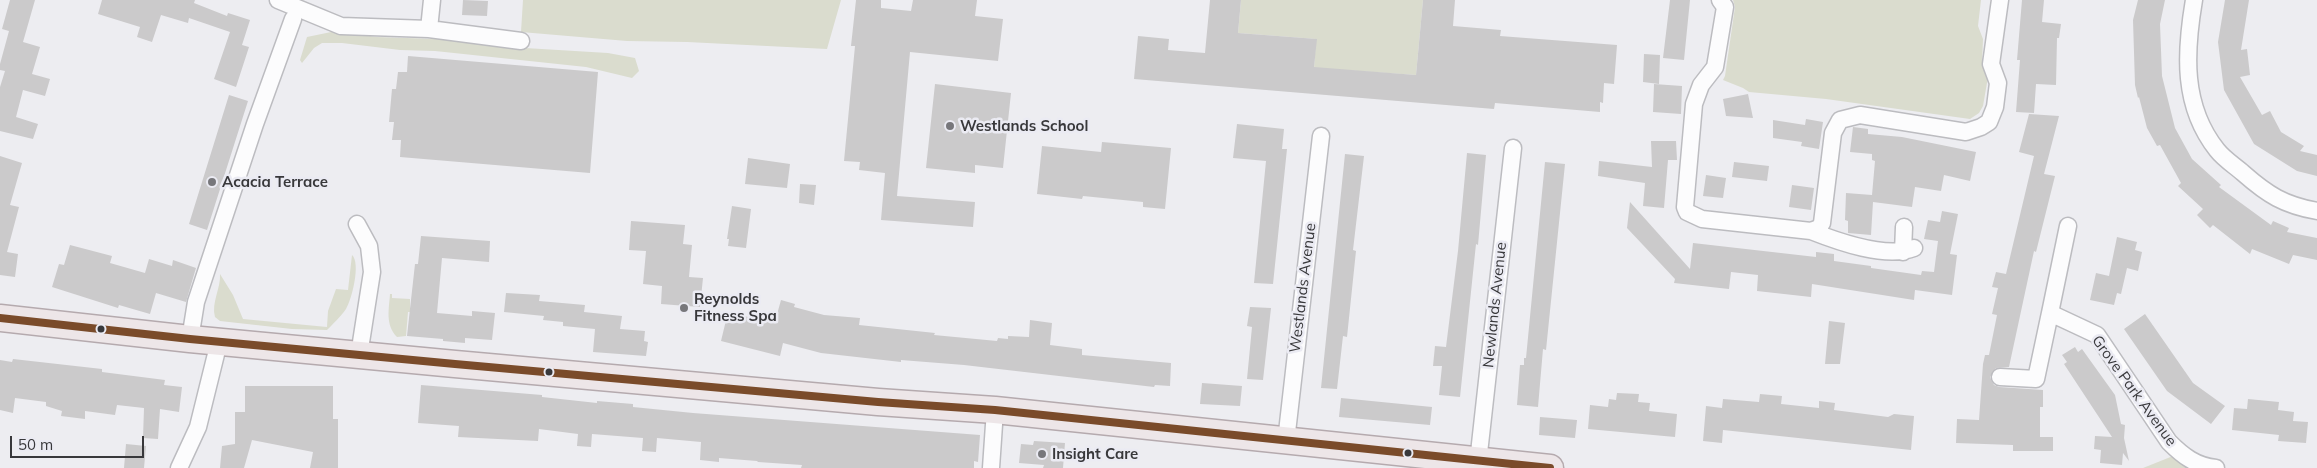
<!DOCTYPE html>
<style>
body{margin:0}
#map{position:relative;width:2317px;height:468px;overflow:hidden;background:#ededf1;font-family:Mulish,sans-serif}
canvas{display:block}
.scale{position:absolute;left:10px;top:436px;width:134px;height:22px;box-sizing:border-box;border:2px solid #38383b;border-top:0;padding-left:6px;font-size:15px;line-height:18px;white-space:nowrap;color:#38383b;-webkit-text-stroke:4px #ebebf3;paint-order:stroke}
</style>
<div id="map">
<canvas width="2317" height="468"></canvas>
<div class="scale">50 m</div>
</div>
<script>
const ctx = document.querySelector('canvas').getContext('2d');
ctx.lineJoin = 'round';
function paint(path, color) { ctx.fillStyle = color; ctx.fill(path, 'evenodd'); }
function stroke(path, color, width, dash) { ctx.strokeStyle = color; ctx.lineWidth = width; ctx.lineCap = dash ? 'butt' : 'round'; ctx.setLineDash(dash || []); ctx.stroke(path); }
function drawText(font, color, halo, rows, align = 'center') {
  ctx.font = font + ' Mulish,sans-serif'; ctx.lineWidth = 5; ctx.setLineDash([]); ctx.textBaseline = 'middle'; ctx.strokeStyle = halo; ctx.fillStyle = color; for (const [text, x, y, turn = 0] of rows) {
    ctx.save(); ctx.translate(x, y); ctx.rotate((+turn || 0) * Math.PI / 180); ctx.textAlign = isNaN(turn) ? turn : align; if (halo) ctx.strokeText(text, 0, 0); ctx.fillText(text, 0, 0); ctx.restore();
  }
}
const green = new Path2D(`
 M523,0H841L827,49L687,42L627,41L521,32Z
 M1241,0H1423L1416,75L1314,68L1316,39L1238,33Z
 M1733,0H1981L1978,26L1983,39L1982,64L1988,77L1983,106L1979,113L1970,119L1826,99L1749,92L1743,88L1723,80L1725,76L1735,7Z
 M336,31L377,37L437,39L525,48L608,53L635,58L639,71L632,78L586,67L435,51L400,50L342,43H322L314,48L302,63L300,60L307,37Z
 M352,255C361,263 352,299 346,309C341,316 333,324 327,330L292,329L220,321L215,317C211,303 221,288 220,274L233,295L243,319L327,327L328,311L336,289L348,290Z
 M390,294H392V298L410,299V307L413,312H408L406,336L397,337C385,325 389,309 390,294Z
 M2173,456L2190,468H2143Z`);
const building = new Path2D(`
 M10,0H35L23,42L40,47L32,74L50,79L45,96L23,90L16,117L38,124L33,139L0,131V87L5,71L0,70V64L9,31L2,29Z
 M102,0H195L194,3L227,16L228,13L250,20L242,45L249,47L236,87L214,79L230,32L189,18L188,23L161,15L152,42L137,37L140,27L98,14Z
 M463,0L488,1L487,16L462,15Z
 M856,0H881V8L911,11L913,0H977L975,16L1003,19L998,61L910,52L897,196L975,202L973,227L881,220L885,173L859,170L860,162L844,161L855,46H851Z
 M1210,0H1241L1238,33L1317,39L1314,67L1416,75L1423,0H1455L1453,26L1501,30L1500,36L1617,45L1614,84L1604,83L1603,103L1600,102V112L1495,103L1494,109L1134,79L1138,36L1169,39L1168,50L1205,53Z
 M1670,0H1690L1684,60L1663,58Z
 M2022,0H2044L2042,22L2061,24L2059,38H2057L2056,85L2036,84L2034,113L2016,112L2020,60H2017Z
 M2138,0H2165L2160,24L2162,76L2175,128L2192,159L2221,185L2219,187L2271,225L2273,221L2289,228L2287,232L2317,238V260L2293,255L2289,264L2252,249L2250,254L2213,225L2210,228L2197,215L2203,209L2178,186L2181,183L2160,145L2157,146L2147,128L2139,97L2138,98L2135,85L2133,20Z
 M2225,0H2249L2241,50L2247,49L2250,75L2240,77L2262,115L2270,111L2281,132L2304,146L2300,151L2317,155V176L2297,171L2254,144L2224,90L2218,42Z
 M1644,54L1660,55L1659,84L1643,82Z
 M408,56L598,72L590,173L400,157L401,140H392L394,122H389L392,89H396L398,72H407Z
 M935,84L1011,93L1003,168L975,165V173L926,168Z
 M1654,84L1682,86L1681,114L1653,112Z
 M1748,94L1753,118L1726,116L1723,99Z
 M229,95L248,101L207,230L189,224Z
 M2029,114L2059,116L2044,174L2055,176L2036,252L2034,251L2009,367L1996,368L1990,377L1994,385L1999,387L2043,390V407H2040V437H2053V451H2013V445L1956,443L1957,419L1979,420L1983,364L1985,355H1989L1997,315L1992,314L1998,288L1992,287L1996,272L2006,274L2034,156L2019,152Z
 M1806,119L1823,122L1819,149L1801,146L1802,142L1773,138V120L1805,125Z
 M1237,124L1284,129L1282,149H1287L1273,284L1254,283L1266,161L1233,158Z
 M1853,127L1868,129V134L1902,137L1976,152L1970,181L1944,175L1941,191L1915,187L1912,207L1873,202L1871,235L1848,233V221L1845,220L1846,193L1872,195L1875,161L1872,160V154L1850,152Z
 M1651,141H1676L1677,160H1668L1664,208L1643,206L1645,183L1598,176L1599,161L1652,167Z
 M1102,142L1171,148L1165,209L1143,207V202L1083,196L1082,199L1037,194L1042,146L1101,152Z
 M1467,153L1486,155L1478,245L1476,244L1460,397L1439,395L1442,366H1433L1435,346L1446,347L1458,251Z
 M1345,154L1364,156L1353,250L1356,251L1347,337L1343,336L1337,389L1321,388Z
 M0,156L22,163L10,205L19,207L7,252L18,254L15,277L0,275Z
 M748,158L790,164L787,188L745,184Z
 M1545,162L1565,164L1546,350L1543,349L1538,407L1517,405L1520,365H1524V358H1526Z
 M1734,162L1769,166L1767,181L1732,177Z
 M1706,175L1726,178L1723,198L1703,196Z
 M800,184L816,185L814,205L799,203Z
 M1792,185L1814,188L1811,210L1789,207Z
 M1630,202L1690,269L1693,243L1816,257V252L1834,254V261L1871,266V268L1921,275L1922,271L1934,272L1938,241L1924,239L1928,220L1940,222L1942,211L1958,214L1950,254L1957,255L1952,295L1915,290L1914,300L1812,284L1811,297L1757,291L1758,275L1731,272L1729,289L1674,283L1675,279L1627,228Z
 M732,206L751,209L746,248L728,246L729,239H727Z
 M631,221L685,225L683,244L692,245L689,277L703,278L700,307L661,304L662,286L643,284L646,251L629,250Z
 M421,236L490,241L489,262L442,258L437,313L472,316V311L495,313L492,340L465,338V343L443,341V339L407,336L415,264H418Z
 M2117,237L2137,242L2135,250L2142,252L2138,271L2127,268L2121,294L2117,293L2114,305L2090,300L2096,273L2109,276Z
 M70,245L112,256L110,263L145,273L149,259L172,266L173,260L196,268L186,302L156,293L150,314L119,305L118,308L52,287L59,264L64,265Z
 M506,293L540,295L539,301L585,305L584,312L622,316L620,329L645,331L644,341L648,342L646,356L593,352L595,329L563,326V322L543,320L544,316L504,312Z
 M781,300L795,304L794,307L824,315L860,318L859,325L935,333L934,335L997,341L998,338L1008,339V336L1029,337L1030,320L1052,323L1050,345L1082,349V355L1171,363L1170,386L1155,385L1154,387L964,365L901,360V362L821,353L783,343L780,356L721,341L728,312L756,319L758,313L776,318Z
 M1250,307L1271,308L1263,380L1247,379L1252,327L1247,326Z
 M2145,314L2193,383L2225,406L2211,424L2167,391L2124,329Z
 M1829,321L1845,323L1840,364H1825Z
 M2075,347L2078,352L2082,349L2115,395L2121,424L2125,425L2124,438L2129,461L2123,453L2122,465L2100,463L2101,450L2094,449L2095,436L2112,437L2064,364L2067,362L2062,355Z
 M13,359L102,369V372L165,380L164,385L182,387L179,412L160,409L158,439L143,438L144,408L117,405L115,415L85,411V419L61,416L62,411L46,406V402L15,398L13,413L0,410V360L12,362Z
 M1202,383L1242,386L1240,406L1200,404Z
 M421,385L542,395V397L597,403V401L633,404V407L693,413L980,435L978,462L974,461V468H801L802,465L758,462L757,461L719,458V462L700,460L701,442L657,438L656,452L642,451L643,438L592,434L591,447L577,446L578,434L539,429L538,441L458,437L459,426L418,423Z
 M245,386H333V419H338V468H310L313,452L252,440L244,468H220L222,446L235,444V412H245Z
 M1617,393L1639,394L1638,402L1650,403L1649,411L1677,414L1675,437L1588,429L1590,405L1608,407L1609,399L1616,400Z
 M1760,394L1782,396L1781,404L1819,408V401L1835,403L1834,410L1888,417L1894,414L1914,416L1911,450L1723,430L1722,443L1703,441L1706,406L1722,408L1723,399L1759,402Z
 M1341,398L1432,407L1430,425L1339,417Z
 M2248,399L2279,402L2278,410L2294,412L2293,421L2308,422L2306,443L2278,441L2279,435L2232,430L2234,408L2247,409Z
 M1540,417L1577,420L1575,438L1539,435Z
 M1034,441L1065,443L1063,468H1043L1044,465L1019,463L1021,444L1033,445Z
 M126,444L146,446L144,468H124Z`);
const minor = new Path2D(`
 M278,0L341,26L429,29L432,0
 M1720,0L1725,7L1715,67L1701,85L1694,104L1685,207L1687,212L1702,219L1811,231L1819,228L1822,223L1833,133L1840,120L1860,115L1966,132L1981,127L1989,122L1995,107L1998,83L1991,64L2000,0
 M2194,0C2185,53 2182,106 2217,150C2224,159 2235,166 2243,173C2268,195 2284,205 2317,211
 M429,29L521,41
 M357,224L369,246L372,272L359,355
 M1811,231C1839,242 1886,259 1914,248
 M1903,252L1904,227
 M2050,313L2068,226
 M190,339L196,302L255,124L293,19
 M2000,377L2036,379L2050,313L2097,335L2169,442C2183,456 2196,466 2216,468
 M1286,441L1321,136
 M1478,462L1513,148
 M179,468L198,427L219,342
 M991,468L995,410`);
const primary = new Path2D(`
 M0,318L190,339L455,364L878,402L995,410L1550,468`);
const bus1 = new Path2D(`
 M0,318L190,339L455,364L878,402L995,410L1550,468`);
const markers = [
 [950,126,5,"#77777b"],
 [212,182,5,"#77777b"],
 [684,308,5,"#77777b"],
 [101,329,4.5,"#38383b"],
 [549,372,4.5,"#38383b"],
 [1408,453,4.5,"#38383b"],
 [1042,454,5,"#77777b"]
];
const poiNames = [
 ["Westlands School",960,126],
 ["Acacia Terrace",222,182],
 ["Reynolds",694,299],
 ["Fitness Spa",694,316],
 ["Insight Care",1052,454]
];
const streetNames = [
 ["Westlands Avenue",1303,288,-83],
 ["Newlands Avenue",1495,305,-84],
 ["Grove Park Avenue",2134,391,54]
];
paint(green, '#dadcce');
paint(building, '#cbcacb');
stroke(minor, '#bcbcc0', 19);
stroke(primary, '#b5aaae', 29);
stroke(minor, '#fcfcfd', 16);
stroke(primary, '#ede6e8', 26);
stroke(bus1, '#7a4b2a', 8);
for (const [x, y, r, color] of markers) { const dot = new Path2D(); dot.arc(x, y, r, 0, 2 * Math.PI); ctx.fillStyle = color; ctx.fill(dot); stroke(dot, '#ebebf3', 2); }
drawText('bold 15px', '#38383b', '#ebebf3', poiNames, 'left');
drawText('15px', '#38383b', '#ebebf3', streetNames);
</script>
